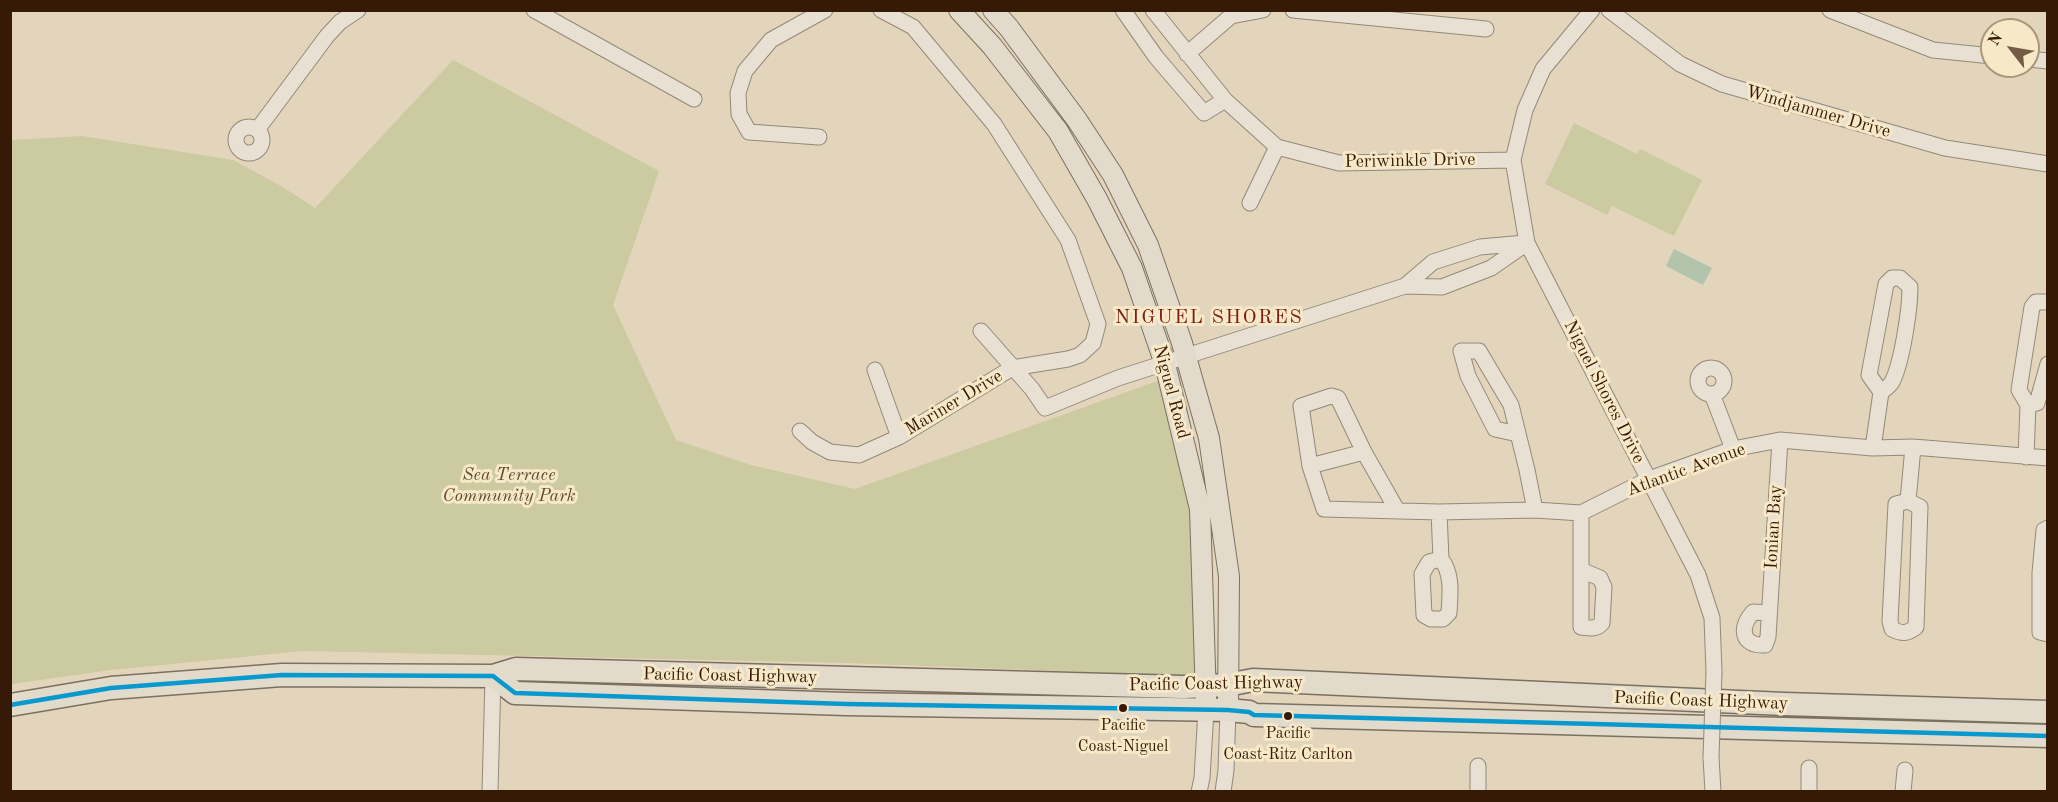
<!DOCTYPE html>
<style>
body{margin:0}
#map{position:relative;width:2058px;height:802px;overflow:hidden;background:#e3d5bb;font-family:"Old Standard TT",serif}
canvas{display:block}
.frame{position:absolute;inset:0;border:12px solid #361a07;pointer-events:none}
.north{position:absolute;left:1980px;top:18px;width:60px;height:60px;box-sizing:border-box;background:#f7e8c8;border:2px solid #aa967b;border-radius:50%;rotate:301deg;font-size:16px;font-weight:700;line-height:24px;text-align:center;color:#361a07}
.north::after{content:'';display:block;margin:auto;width:21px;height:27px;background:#735b46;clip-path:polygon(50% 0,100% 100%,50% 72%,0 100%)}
</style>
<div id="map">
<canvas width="2058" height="802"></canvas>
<div class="frame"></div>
<div class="north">N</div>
</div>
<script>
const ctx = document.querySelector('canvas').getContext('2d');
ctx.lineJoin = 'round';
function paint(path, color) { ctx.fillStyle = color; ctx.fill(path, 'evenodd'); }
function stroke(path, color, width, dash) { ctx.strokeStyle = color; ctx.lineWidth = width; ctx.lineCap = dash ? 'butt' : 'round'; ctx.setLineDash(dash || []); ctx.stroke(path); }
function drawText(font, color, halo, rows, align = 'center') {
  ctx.font = font + ' "Old Standard TT",serif'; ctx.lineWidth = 6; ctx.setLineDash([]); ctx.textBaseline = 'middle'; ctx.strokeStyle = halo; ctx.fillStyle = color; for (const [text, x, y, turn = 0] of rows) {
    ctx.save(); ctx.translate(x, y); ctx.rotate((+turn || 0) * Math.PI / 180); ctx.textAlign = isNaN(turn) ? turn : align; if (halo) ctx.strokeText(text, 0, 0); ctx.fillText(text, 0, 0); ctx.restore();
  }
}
const green = new Path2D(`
 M453,60L659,171L613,305L676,440L751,465L855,489L1163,379L1190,482L1197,676L846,663L303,651L111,670L11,684V140L82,136L233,160L281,186L315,208Z
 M1574,123L1637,154L1640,149L1702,180L1674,236L1612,206L1607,215L1545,184Z`);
const water = new Path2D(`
 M1674,249L1712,268L1703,285L1666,266Z`);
const minor = new Path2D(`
 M534,10L694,99
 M1123,10L1156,57L1204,113L1225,100
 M1153,10L1225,100L1277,147L1339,163L1513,160
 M1293,10L1486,29
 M1592,10L1543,69L1525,110L1513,160L1527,243L1698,575L1712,618L1714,672
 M1609,10L1680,64L1722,84L1945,148L2048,164
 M1830,10L1933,50L1992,56
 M1187,54L1231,16L1263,10
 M2028,59L2048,61
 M236 140a13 13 0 1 1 26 0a13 13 0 1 1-26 0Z
 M257,130L327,36L340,22L358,10
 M819,137L749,132L739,114L738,93L745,71L771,40L825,10
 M1250,203L1277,147
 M1405,286L1433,262L1480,247L1525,243
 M981,331L1032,389L1045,408L1118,378L1405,286L1442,287L1491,268L1527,243
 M1698 381a13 13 0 1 1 26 0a13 13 0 1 1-26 0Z
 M875,370L899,437
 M1712,394L1733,449
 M2028,405L2037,403L2048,364
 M800,431L812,442L830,452L859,455L899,437L1012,368L1068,359L1080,355L1093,343L1098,324L1068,240L994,124L913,27L881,10
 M1518,434L1495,429L1468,376L1461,351H1479L1511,405L1527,470L1535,510
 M1873,448L1881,392L1869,375L1886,284L1892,278H1900L1910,287C1910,309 1902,363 1892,382C1889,387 1885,389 1881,392
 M2026,457L2028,405L2019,390L2032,307L2036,302H2048
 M1310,466L1364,452
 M1908,501L1920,507L1916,627C1907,634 1902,634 1892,629L1890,621L1896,504L1908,501L1913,447
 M1397,510L1364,452L1338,398L1331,396L1301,406L1310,466L1324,509L1439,512L1535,510L1581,513L1649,479L1733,449L1780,440L1873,448L1913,447L2048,458
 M1439,512L1441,559L1429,562L1422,574L1424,615L1431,619H1443L1449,613C1450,595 1453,574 1441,559
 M1581,513V627C1589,628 1596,630 1602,623L1604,587L1600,578L1581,570
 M2048,528L2044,530L2040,573V632L2048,634
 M1769,613L1753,612C1740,627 1740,646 1765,645L1768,637L1780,440
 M1711,757L1713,792
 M490,792L493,676
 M1199,792L1202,778L1206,710
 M1223,792L1226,770L1228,710
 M1478,792V766
 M1809,792V768
 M1903,792L1905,770`);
const major = new Path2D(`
 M959,10L992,46L1058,131L1097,199L1132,268L1165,364L1200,509L1206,699
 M993,10L1009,28L1077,120L1113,175L1148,245L1182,343L1209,438L1229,576L1228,710`);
const highway = new Path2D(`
 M493,676L515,693L846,704L1228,710L1249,712L1254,715L2048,736
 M10,705L111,688L282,675L493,676L516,669L1183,687L1227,685L1253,680L1784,704L2048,712`);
const minorBridge = new Path2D(`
 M1711,757L1714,672`);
const bus1 = new Path2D(`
 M10,705L111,688L282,675L493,676L515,693L846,704L1228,710L1249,712L1254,715L2048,736`);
const markers = [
 [1123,708,5,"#361a07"],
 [1288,716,5,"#361a07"]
];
const busNames = [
 ["Pacific",1123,726],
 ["Coast-Niguel",1123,747],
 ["Pacific",1288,734],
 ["Coast-Ritz Carlton",1288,755]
];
const streetNames = [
 ["Windjammer Drive",1818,112,16],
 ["Periwinkle Drive",1410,161,-1],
 ["Niguel Road",1171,392,75],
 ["Niguel Shores Drive",1604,392,63],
 ["Mariner Drive",954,403,-31],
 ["Atlantic Avenue",1686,470,-20],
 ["Ionian Bay",1774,527,-87],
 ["Pacific Coast Highway",730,676,1],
 ["Pacific Coast Highway",1216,684,-1],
 ["Pacific Coast Highway",1701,701,2]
];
const parkNames = [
 ["Sea Terrace",509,475],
 ["Community Park",509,496]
];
const neighbourhoodNames = [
 ["NIGUEL SHORES",1209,318]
];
paint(green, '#cbcaa1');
paint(water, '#b2c4ab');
stroke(minor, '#948978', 17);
stroke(major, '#7c7060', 22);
stroke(highway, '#7c7060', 25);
stroke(minor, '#e7e0d3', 15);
stroke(major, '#e2dbcc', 20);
stroke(highway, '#e2dbcc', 22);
stroke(minorBridge, '#948978', 17, []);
stroke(minorBridge, '#e7e0d3', 15);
stroke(bus1, '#0899cf', 4.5);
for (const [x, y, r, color] of markers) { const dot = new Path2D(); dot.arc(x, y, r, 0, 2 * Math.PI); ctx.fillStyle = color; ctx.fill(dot); stroke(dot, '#f7e8c8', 2); }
drawText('16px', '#361a07', '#f7e8c8', busNames);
drawText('18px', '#361a07', '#f7e8c8', streetNames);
drawText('italic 18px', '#5d4c2f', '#f7e8c8', parkNames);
ctx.letterSpacing = '1.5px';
drawText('20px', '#7a1f14', '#f7e8c8', neighbourhoodNames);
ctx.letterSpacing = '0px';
</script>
